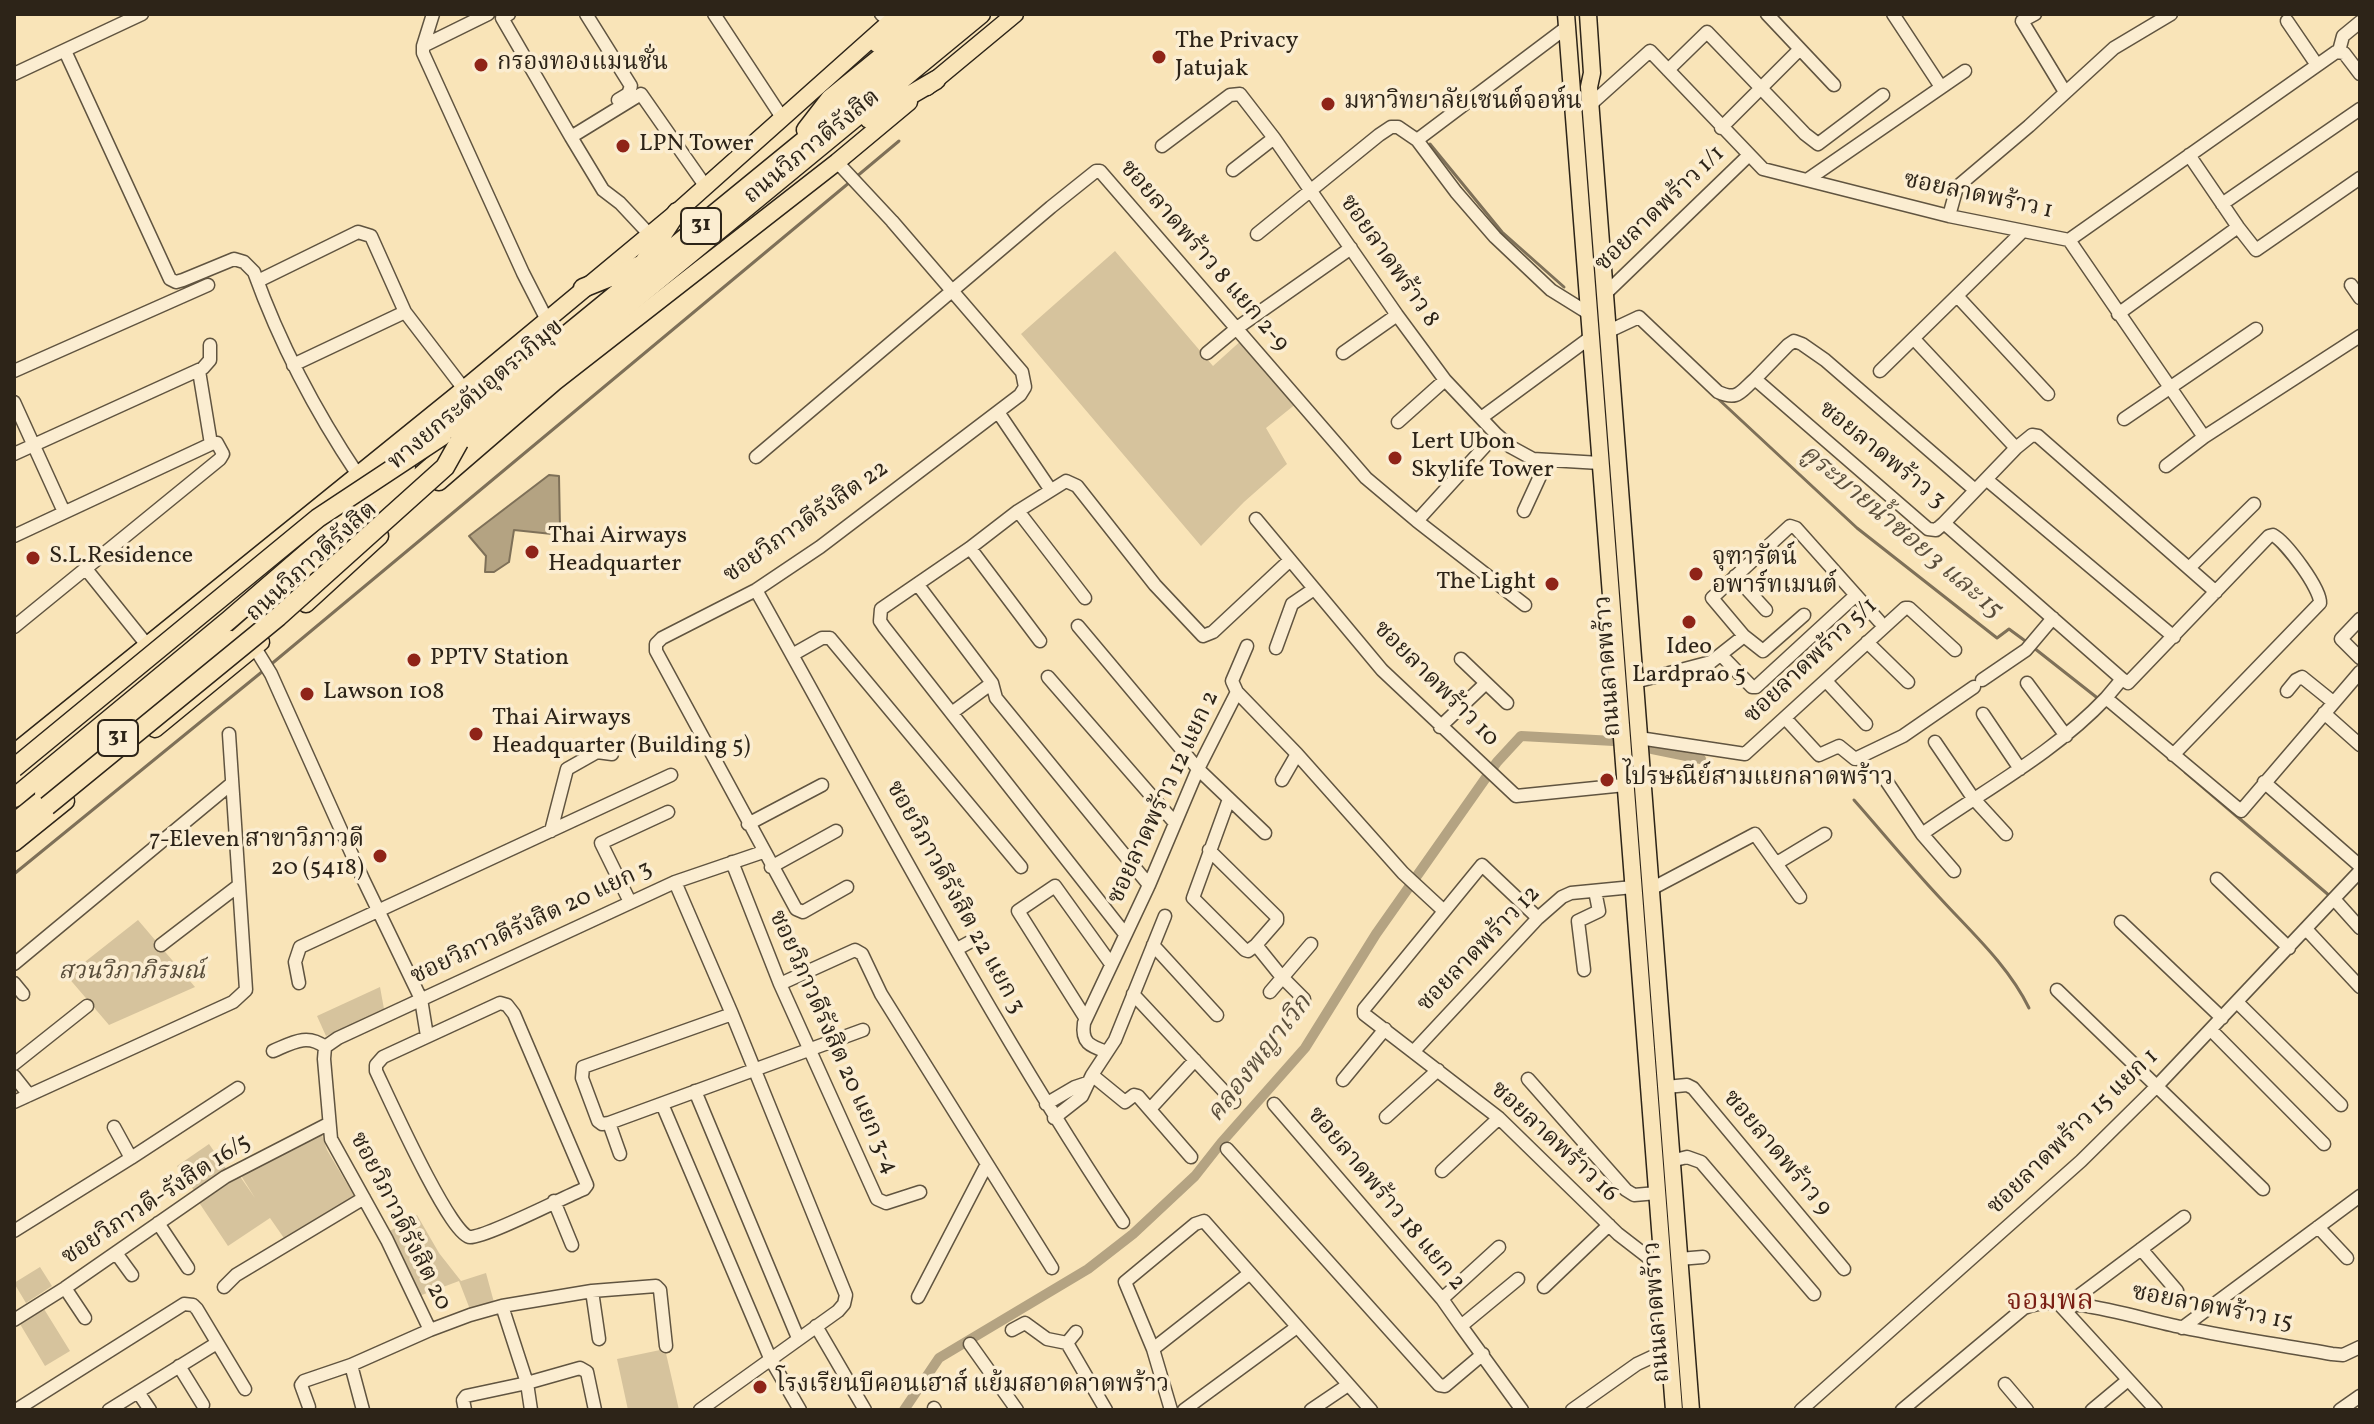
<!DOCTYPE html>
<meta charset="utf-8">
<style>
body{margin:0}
#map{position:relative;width:2374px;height:1424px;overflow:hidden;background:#f9e4b8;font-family:Vollkorn,serif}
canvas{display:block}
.frame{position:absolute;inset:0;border:16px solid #2d2418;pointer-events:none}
</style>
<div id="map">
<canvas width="2374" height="1424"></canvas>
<div class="frame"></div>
</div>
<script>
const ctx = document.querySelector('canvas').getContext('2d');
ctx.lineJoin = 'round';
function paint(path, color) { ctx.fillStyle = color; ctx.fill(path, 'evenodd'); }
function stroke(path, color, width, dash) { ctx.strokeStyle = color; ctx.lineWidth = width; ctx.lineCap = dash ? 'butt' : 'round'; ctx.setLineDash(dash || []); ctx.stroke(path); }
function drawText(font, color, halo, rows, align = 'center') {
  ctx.font = font + ' Vollkorn,"Noto Serif Thai",serif'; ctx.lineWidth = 7; ctx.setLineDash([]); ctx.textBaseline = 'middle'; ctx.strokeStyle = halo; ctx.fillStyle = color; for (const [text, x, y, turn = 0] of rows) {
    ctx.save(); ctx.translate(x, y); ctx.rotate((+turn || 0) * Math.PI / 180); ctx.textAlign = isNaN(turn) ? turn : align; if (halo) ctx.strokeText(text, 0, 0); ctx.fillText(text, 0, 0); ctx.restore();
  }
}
const green = new Path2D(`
 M1115,251L1213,366L1244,338L1297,403L1266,428L1287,464L1244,502L1201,546L1021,334Z
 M138,920L195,987L109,1025L67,976Z
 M380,987L384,1009L326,1036L317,1016Z
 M321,1132L327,1150L356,1199L286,1241L270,1218L228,1246L198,1201L239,1175L255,1198L240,1174Z
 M209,1144L227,1170L195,1192L177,1166Z
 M417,1215L439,1253L461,1281L486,1273L495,1306L471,1312L459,1281L419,1296L390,1231Z
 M40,1267L52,1286L26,1303L14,1283Z
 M44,1309L70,1351L45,1366L20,1324Z
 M665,1349L679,1410H628L617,1359Z`);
const water = new Path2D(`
 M549,475L559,476L560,528L552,534L514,530L509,562L494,572H485L486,556L469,536Z`);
const stream = new Path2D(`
 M1430,144L1502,232L1564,287
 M856,177L899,141
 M1714,395L1857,528L1997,638L2009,629L2028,643
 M2034,648L2100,700
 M269,666L850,182
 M2185,772L2331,897
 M1854,800C1883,833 1910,866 1940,898C1971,932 2008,965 2029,1008
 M14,874L263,671`);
const canal = new Path2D(`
 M1652,749L1701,759
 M904,1410L939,1358L1088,1269L1133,1234L1195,1176L1221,1143L1305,1048L1376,934L1497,762L1521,736L1614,741`);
const minor = new Path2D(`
 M488,14L423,46V53L523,273L546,318
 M509,14L502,18L571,137
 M586,14L631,86L628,94L618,100
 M714,14L783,119
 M881,14L883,16
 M1767,14L1834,85
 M1893,14L1941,87
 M2035,14L2022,21L2065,92
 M2287,21L2317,65
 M423,46L433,14
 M65,51L170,279L176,282L183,280L234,259L244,262L254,272C280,344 315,411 358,475
 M2339,51L2343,36L2360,22
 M1668,70L1707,32L1805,134L1818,144L1883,95
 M14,74L142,14
 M1590,105L1650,51L1763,169L1949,216L2069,240L2336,52L2344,53L2360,74
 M1721,128L1800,49
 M1417,140L1567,27
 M1162,146L1230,95L1240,94L1274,138L1397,315L1445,380L1496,434L1511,447L1533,459L1600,463
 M2189,155L2238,227L2256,250L2360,178
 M837,162L892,221L1022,372L1025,387L1020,395L820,547L756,590L662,638L656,644V651L796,909L803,912L847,887
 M1233,170L1274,138
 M1807,180L1965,71
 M2222,204L2360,109
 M1949,216L1957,187L2029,126L2114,48L2171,14
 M649,234L620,203L603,190L571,137L641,94L706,187
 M1257,234L1379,135L1391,127H1398L1417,140L1456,192L1495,237L1551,290L1588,313
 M2069,240L2204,437
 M258,281L358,232L371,236L405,312
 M2351,285L2360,298
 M1604,295L1748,156
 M1958,297L2048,394
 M2118,314L2238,227
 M1607,332L1639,317L1718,392C1738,401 1740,392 1755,379L1928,529L1936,530L1944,523L2122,679
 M1914,339L2016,448
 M1207,353L1237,328L1351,248
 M1343,353L1397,315
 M293,365L405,312L464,389
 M14,371L208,285
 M1880,371L2023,231
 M1755,379L1788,345L1794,341L1802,344L1825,360L1975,490
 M14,402L64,512
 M998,412L1050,489
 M1481,418L1591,337
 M2124,419L2256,329
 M1398,422L1445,380
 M14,454L203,368L210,360V345
 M756,457L1051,207L1096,171H1100L1366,478L1417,521L1525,605
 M2166,466L2204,437L2360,336
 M1986,479L2174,637
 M1018,511L1085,598
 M1524,511L1547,461
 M1256,519L1382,670L1516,796L1625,785
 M1417,521L1496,434
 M1944,523L2016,448L2032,435L2038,436L2216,592
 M14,536L211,444L199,371
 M970,548L1040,641
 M2189,568L2254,504
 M86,569L147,645
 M1735,576L1766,610
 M918,585L992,683L996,698L1149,885
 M756,590C875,803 988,1019 1123,1222
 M1804,615L1763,651L1744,636L1712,598L1790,526L1796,528L1879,621
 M2360,619L2341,639L2360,658
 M1078,626L1198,769L1265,833
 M14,627L220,459L223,454L217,443L211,444
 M1867,642L1908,682
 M1247,646L1232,681L1237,692L1297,754L1403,873L1444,911
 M255,648L271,674L363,879L421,999L427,1036
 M1276,648L1292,604L1314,589
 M792,655L822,638H830L1021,867
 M1722,656L1752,687H1756L1856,595
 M1461,659L1507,703
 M1048,677L1175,823
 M2122,679L2128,683L2269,536L2273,535C2286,542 2321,589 2320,603L2173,755
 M2122,679L2106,698L2241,811L2360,672
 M1982,680L2026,650L2053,618
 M1826,681L1866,724
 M1635,682L1711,662L1744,636
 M2027,683L2066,736
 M2287,691L2296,680L2302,677L2333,702
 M953,712L992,683
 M2324,713L2360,745
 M1983,714L2020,769
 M1785,718L1819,755L1839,746L1855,759L1903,736L1974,687
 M1440,727L1486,683
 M1639,738L1745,754L1905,608H1909L1955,650
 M1935,742L1973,798L2006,834
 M1883,776L1922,834L1954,871
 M1282,780L1297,754
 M2264,782L2360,866
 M1229,799L1193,898L1245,950L1248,951L1256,945
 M748,824L822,785
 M551,831L567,769L597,752L612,754
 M1922,834C1984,790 2053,754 2106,698
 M1209,850L1277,917V921L1256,945L1281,976L1304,999
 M732,862L780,984L877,1199L886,1203L920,1192
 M1777,863L1825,834
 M771,867L836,831
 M2217,879L2289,948
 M675,882L732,1014L846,1295L844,1304L838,1311L700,1410
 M1651,889L1755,834L1800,897
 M2334,899L2360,928
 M630,902L601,843L668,812
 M1538,918L1482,865L1364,1009V1014L1499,1118L1618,1234L1662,1268
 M2121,922L2222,1018
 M2306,929L2360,987
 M1125,934L884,627L880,621L881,609L970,548L1018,511L1066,481L1077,486L1155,585L1203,636L1213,632L1289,561
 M161,945L238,886
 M1153,945L1217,1015
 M957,949L979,937
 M14,964L231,784
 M1584,970L1578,921L1599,911L1595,891
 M14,983L23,994
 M299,983L295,962L300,947L671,775
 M780,984L855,950L862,954L881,994L1052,1268
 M2057,990L2263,1189
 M1270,992L1311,944
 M1133,994L1234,1102
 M2237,1002L2341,1105
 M500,1003L507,1005L514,1014L587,1185L584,1189C562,1198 487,1237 470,1237C451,1237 387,1094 376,1071V1065L383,1057Z
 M732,1014L583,1067L582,1078L598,1121L602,1124L609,1123L863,1030
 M1086,1019L1018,911L1055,886L1111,964
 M2211,1030L2324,1144
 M325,1047L324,1059L331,1139L387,1240L430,1330L470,1315L502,1306L527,1383L531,1410
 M325,1047L338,1038L675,882L763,852
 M273,1051C292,1043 307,1033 325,1047
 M1414,1051L1538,918L1562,897L1571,893L1633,887
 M1107,1052C1090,1046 1081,1043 1084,1023L1149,885L1198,769L1237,692
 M14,1064L87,1006
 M1092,1075L1125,1102L1134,1095L1138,1096L1191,1157
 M14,1076L29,1095
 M1528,1079L1626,1190L1634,1195L1657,1193
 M1343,1080L1385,1029
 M1666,1087L1687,1085L1693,1088L1844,1269
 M695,1091L798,1338
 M14,1102L233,1002L246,990L229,734
 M662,1104L770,1358L800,1410
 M1046,1104L1075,1087L1087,1083
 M1274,1104L1442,1299L1461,1326
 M1151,1108L1195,1060
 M1386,1117L1438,1070
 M1054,1118L1082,1096L1092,1075L1115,1040L1165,916
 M609,1123L620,1154
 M1227,1149L1439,1385L1445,1386L1483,1354
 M131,1158L238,1088
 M1671,1161L1687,1157L1701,1162L1814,1294
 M1442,1171L1499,1118
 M554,1201L572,1245
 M158,1223L188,1268
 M2318,1227L2347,1258
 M14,1231L131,1158L114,1127
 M2141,1249L2177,1291
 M116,1253L132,1275
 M1679,1259L1703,1257
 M1518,1279L1461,1326L1522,1410
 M224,1287L236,1275L364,1198
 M1544,1287L1609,1225
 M65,1288L85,1318
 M592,1291L599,1339
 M918,1297L987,1164
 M1442,1299L1499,1247
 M2069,1303L2184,1217
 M2059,1304L2156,1410
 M502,1306L592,1291L656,1286L660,1290L666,1346
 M14,1320L65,1288L225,1177L328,1124
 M816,1326L865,1410
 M2182,1328L2360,1196
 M1012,1330L1025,1323L1047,1339L1067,1343
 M1076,1332L1067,1343L1106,1410
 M970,1344L1017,1410
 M1153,1349L1250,1273
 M351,1365L363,1410
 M179,1366L203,1405
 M2005,1384L2027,1410
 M138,1392L150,1410
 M309,1407L301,1385L304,1381L351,1365L430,1330
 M934,1408L935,1410
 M16,1410L184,1304L193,1305L197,1309L245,1389
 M109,1410L217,1343
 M465,1410L463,1400L466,1396L527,1383L580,1368L587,1372L595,1410
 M1171,1410L1153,1349L1125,1282L1195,1224L1204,1221L1371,1410
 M1184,1410L1297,1327
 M1311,1410L1348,1385
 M1572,1410L1637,1364L1669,1349
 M1801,1410L2081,1161L2157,1086L2360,871
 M1902,1410L2024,1308C2062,1292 2139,1319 2181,1327C2231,1338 2282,1345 2332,1354L2343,1355L2360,1347
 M2092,1410L2128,1380
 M2340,1410L2360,1396`);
const major = new Path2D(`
 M1566,14L1674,1410
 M1588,14L1592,73L1589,87L1691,1410
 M877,44L916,14
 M927,87L1015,14
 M439,482L555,382L837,162L909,102
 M306,604L380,536
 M155,729L261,642
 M14,753L464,389L677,212L899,14
 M14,843L66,801`);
const highway = new Path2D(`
 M869,119L936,80
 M806,130L830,99L934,14
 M583,288L643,264L677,212
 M432,445L959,14
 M448,453L981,14
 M384,508L455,446
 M226,649L393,502
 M44,794L231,640
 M14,798L229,620L406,467
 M14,823L55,790`);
const highwayBridge = new Path2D(`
 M14,768L318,518L442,436
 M47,806L278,617L445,467L459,442`);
const markers = [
 [1159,57,8,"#8f2418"],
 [481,65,8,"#8f2418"],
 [1328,104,8,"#8f2418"],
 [623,146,8,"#8f2418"],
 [1395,458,8,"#8f2418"],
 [532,552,8,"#8f2418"],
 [33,558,8,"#8f2418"],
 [1696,574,8,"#8f2418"],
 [1552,584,8,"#8f2418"],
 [1689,622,8,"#8f2418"],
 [414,660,8,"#8f2418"],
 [307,694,8,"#8f2418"],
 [476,734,8,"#8f2418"],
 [1607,780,8,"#8f2418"],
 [380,856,8,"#8f2418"],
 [760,1387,8,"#8f2418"]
];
const shields = [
 [701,226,40],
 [118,738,40]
];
const shieldNames = [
 ["31",701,226],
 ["31",118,738]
];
const poiNames = [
 ["The Privacy",1175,43],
 ["Jatujak",1175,71],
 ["กรองทองแมนชั่น",497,65],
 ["มหาวิทยาลัยเซนต์จอห์น",1344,104],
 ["LPN Tower",639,146],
 ["Lert Ubon",1411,444],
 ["Skylife Tower",1411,472],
 ["Thai Airways",548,538],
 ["Headquarter",548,566],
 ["S.L.Residence",49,558],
 ["จุฑารัตน์",1712,560],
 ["อพาร์ทเมนต์",1712,588],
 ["The Light",1536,584,"right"],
 ["Ideo",1689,649,"center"],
 ["Lardprao 5",1689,677,"center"],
 ["PPTV Station",430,660],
 ["Lawson 108",323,694],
 ["Thai Airways",492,720],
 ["Headquarter (Building 5)",492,748],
 ["ไปรษณีย์สามแยกลาดพร้าว",1623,780],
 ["7-Eleven สาขาวิภาวดี",364,842,"right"],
 ["20 (5418)",364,870,"right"],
 ["โรงเรียนบีคอนเฮาส์ แย้มสอาดลาดพร้าว",776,1387]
];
const streetNames = [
 ["ถนนวิภาวดีรังสิต",813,148,-39],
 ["ซอยลาดพร้าว 1",1978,197,12],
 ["ซอยลาดพร้าว 1/1",1661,210,-44],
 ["ซอยลาดพร้าว 8 แยก 2-9",1203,257,49],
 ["ซอยลาดพร้าว 8",1388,262,55],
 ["ทางยกระดับอุตราภิมุข",477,396,-40],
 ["ซอยลาดพร้าว 3",1881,456,39],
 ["ซอยวิภาวดีรังสิต 22",807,523,-35],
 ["ถนนวิภาวดีรังสิต",313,563,-42],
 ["ซอยลาดพร้าว 5/1",1812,662,-43],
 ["ถนนลาดพร้าว",1610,666,-94],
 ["ซอยลาดพร้าว 10",1435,685,45],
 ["ซอยลาดพร้าว 12 แยก 2",1165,798,-65],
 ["ซอยวิภาวดีรังสิต 22 แยก 3",954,898,61],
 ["ซอยวิภาวดีรังสิต 20 แยก 3",532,924,-25],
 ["ซอยลาดพร้าว 12",1480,950,-46],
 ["ซอยวิภาวดีรังสิต 20 แยก 3-4",832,1043,66],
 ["ซอยลาดพร้าว 15 แยก 1",2074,1133,-44],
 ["ซอยลาดพร้าว 16",1553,1143,43],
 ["ซอยลาดพร้าว 9",1776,1154,50],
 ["ซอยลาดพร้าว 18 แยก 2",1385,1200,50],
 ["ซอยวิภาวดี-รังสิต 16/5",157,1201,-33],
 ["ซอยวิภาวดีรังสิต 20",399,1222,63],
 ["ซอยลาดพร้าว 15",2212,1309,11],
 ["ถนนลาดพร้าว",1659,1312,-94]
];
const parkNames = [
 ["สวนวิภาภิรมณ์",132,974]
];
const waterNames = [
 ["คูระบายน้ำซอย 3 และ 15",1900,533,40],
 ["คลองพญาเวิก",1261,1060,-52]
];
const quarterNames = [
 ["จอมพล",2050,1304]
];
paint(green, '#d6c39d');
paint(water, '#b4a382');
stroke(water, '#7e7058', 2);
stroke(stream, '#7e7058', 3);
stroke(canal, '#b4a382', 10);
stroke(minor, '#605440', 15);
stroke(major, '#2d2418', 19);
stroke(highway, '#2d2418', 21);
stroke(minor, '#fbedd1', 12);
stroke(major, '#f9e4b8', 16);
stroke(highway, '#f9e4b8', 18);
stroke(highwayBridge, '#2d2418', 21, []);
stroke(highwayBridge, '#f9e4b8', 18);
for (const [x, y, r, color] of markers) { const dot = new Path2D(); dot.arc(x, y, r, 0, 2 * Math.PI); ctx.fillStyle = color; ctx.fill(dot); stroke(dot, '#fbedd1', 3); }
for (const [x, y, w] of shields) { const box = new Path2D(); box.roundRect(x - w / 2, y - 18, w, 36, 6); ctx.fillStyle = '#fbedd1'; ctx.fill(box); stroke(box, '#2d2418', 2); }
drawText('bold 22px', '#2d2418', null, shieldNames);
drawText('24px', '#2d2418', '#fbedd1', poiNames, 'left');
drawText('24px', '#2d2418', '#fbedd1', streetNames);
drawText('italic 24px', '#574c39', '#fbedd1', parkNames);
drawText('italic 26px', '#5c503d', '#fbedd1', waterNames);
drawText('28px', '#7a1f14', '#fbedd1', quarterNames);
</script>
